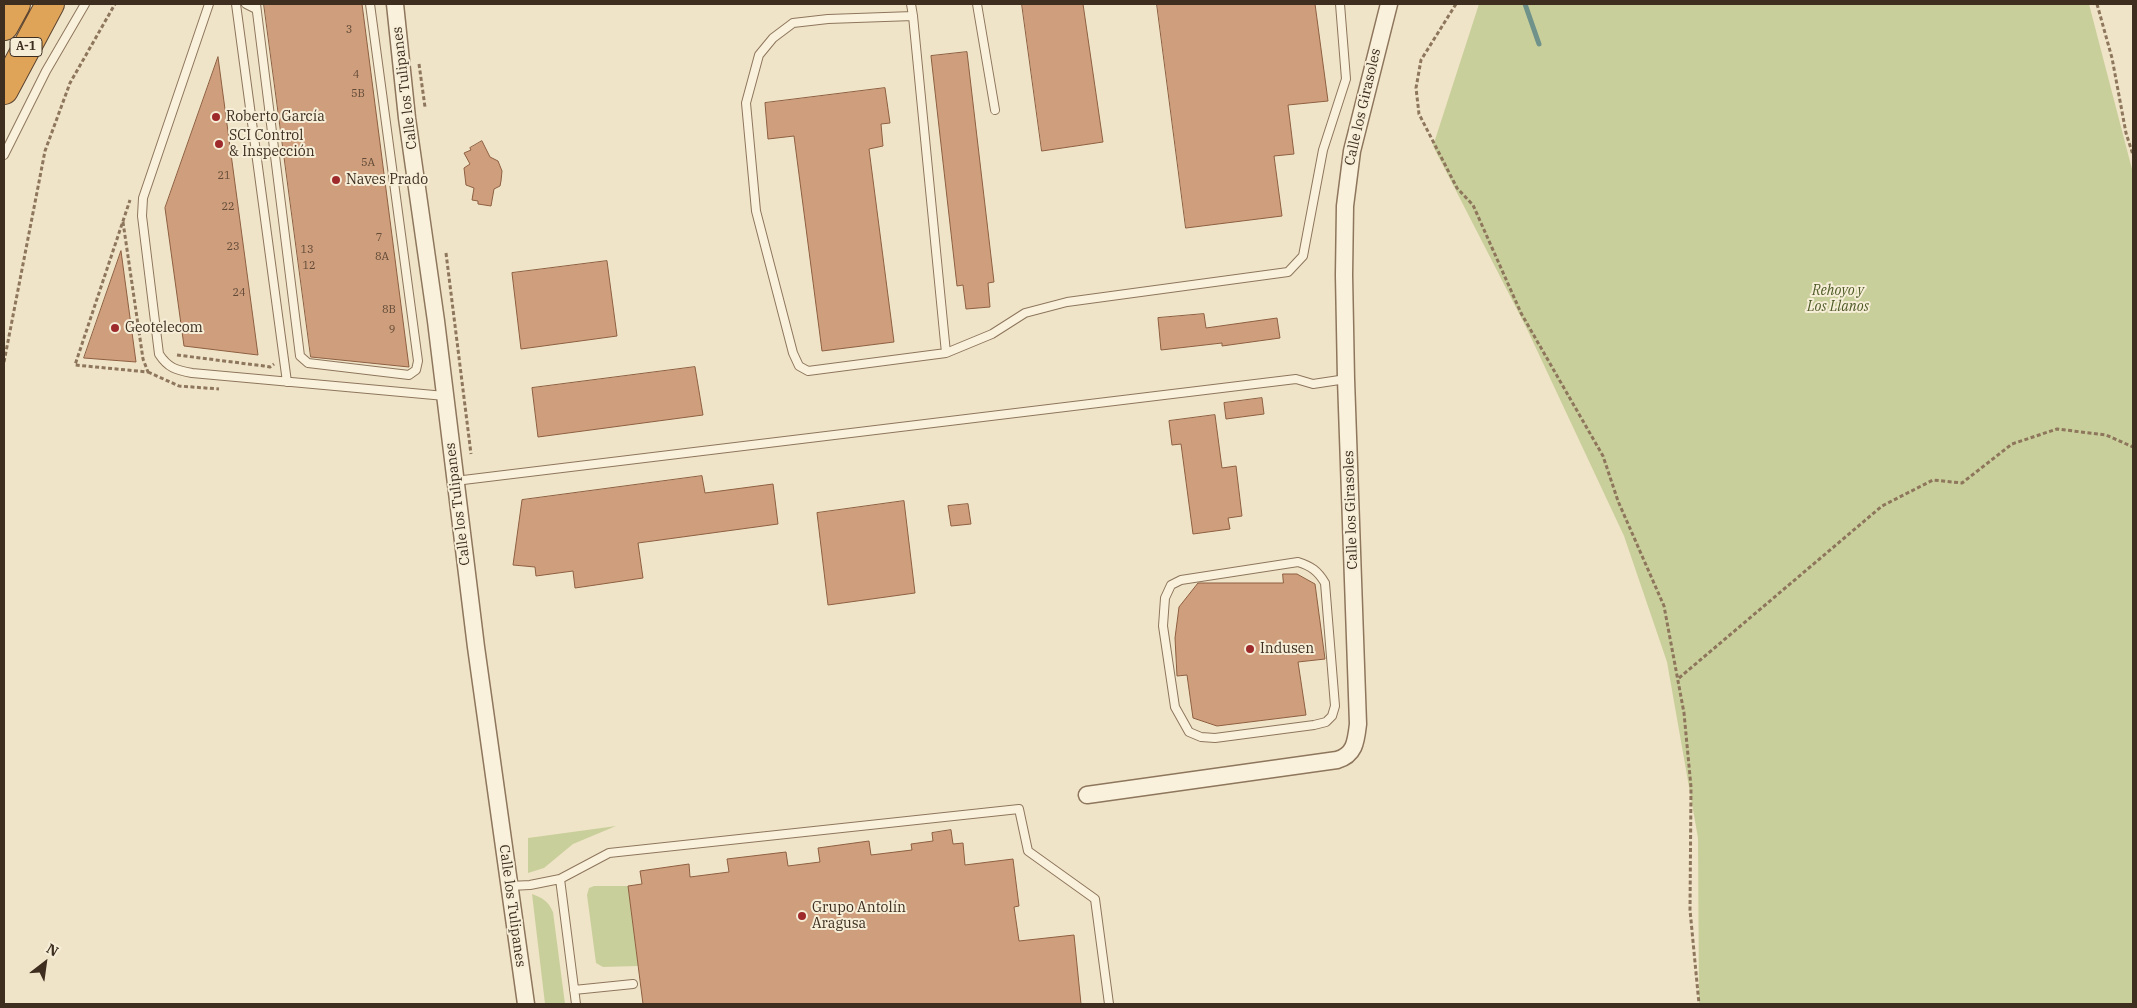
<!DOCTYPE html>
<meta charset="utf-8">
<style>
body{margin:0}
#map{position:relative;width:2137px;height:1008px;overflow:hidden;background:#f0e4c8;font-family:"IBM Plex Serif",serif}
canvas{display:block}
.frame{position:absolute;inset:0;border:5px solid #3d2e20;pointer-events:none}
.north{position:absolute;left:20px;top:938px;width:50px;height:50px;-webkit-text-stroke:4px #f7eed8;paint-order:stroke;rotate:30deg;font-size:14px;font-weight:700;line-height:20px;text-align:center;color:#3d2e20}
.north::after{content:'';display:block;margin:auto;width:18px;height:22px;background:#3d2e20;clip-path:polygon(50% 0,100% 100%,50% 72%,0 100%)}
</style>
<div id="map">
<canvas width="2137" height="1008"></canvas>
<div class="frame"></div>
<div class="north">N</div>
</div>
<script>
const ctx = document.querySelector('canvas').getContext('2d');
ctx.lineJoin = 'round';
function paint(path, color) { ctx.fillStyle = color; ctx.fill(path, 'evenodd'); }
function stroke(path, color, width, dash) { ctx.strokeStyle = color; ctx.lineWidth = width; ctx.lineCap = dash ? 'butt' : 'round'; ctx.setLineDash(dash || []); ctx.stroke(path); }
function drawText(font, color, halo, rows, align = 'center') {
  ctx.font = font + ' "IBM Plex Serif",serif'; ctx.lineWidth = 4; ctx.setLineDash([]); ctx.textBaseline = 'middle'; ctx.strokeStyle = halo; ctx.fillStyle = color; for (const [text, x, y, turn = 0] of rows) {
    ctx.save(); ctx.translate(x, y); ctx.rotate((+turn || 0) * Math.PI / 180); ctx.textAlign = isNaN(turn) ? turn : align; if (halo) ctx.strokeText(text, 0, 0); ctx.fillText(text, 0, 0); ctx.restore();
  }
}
const green = new Path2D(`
 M1479,4H2089L2133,173V1004H1699L1698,838L1667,662L1624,536L1527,329L1433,146Z
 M616,826L573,844L544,868L528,873V838Z
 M594,886H628L638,966L603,967L596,963L587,895L589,888Z
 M532,894C543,898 548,901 553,912L565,1004H545Z`);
const stream = new Path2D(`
 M1525,4L1539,44`);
const building = new Path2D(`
 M264,4H362L409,367L311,357Z
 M1022,4H1083L1103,142L1042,151Z
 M1157,4H1315L1328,101L1288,105L1294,154L1274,156L1282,216L1186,228Z
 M967,52L994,282L988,283L990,307L966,309L963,285L957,286L931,56Z
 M218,57L258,355L184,346L165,208Z
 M885,88L890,123L881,124L883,146L869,149L894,342L822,351L794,136L768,139L765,103Z
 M482,141L490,157L498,161L502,171L501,181L500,186L494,189L491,206L478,204V201L472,200L474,188L466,185L464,168L470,164L464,153L471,150L470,148Z
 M121,251L136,362L84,358Z
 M607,261L617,336L521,349L512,273Z
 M1204,314L1206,328L1277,318L1280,338L1222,346V343L1161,350L1158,318Z
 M695,367L703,415L538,437L532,388Z
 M1262,398L1264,414L1226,419L1224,403Z
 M1215,415L1222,468L1236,466L1242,516L1228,518L1230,529L1193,534L1181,444L1172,445L1169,421Z
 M702,476L705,493L773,484L778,524L638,543L643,578L575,588L573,571L536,576L535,567L513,565L522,500Z
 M904,501L915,593L828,605L817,513Z
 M968,504L971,524L951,526L948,506Z
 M1283,574H1297L1315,584L1325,659L1298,662L1306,715L1217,726L1193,718L1187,675L1177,676L1175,638L1179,607L1198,583H1283Z
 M951,830L953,844L963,843L965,865L1013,859L1019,906L1014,907L1019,941L1074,935L1081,1004H643L628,886L642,884L640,871L689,864L690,877L729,872L727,859L786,852L788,866L820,862L818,848L869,841L871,855L912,850L911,844L933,841L932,833Z`);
const path = new Path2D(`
 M1456,4L1421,60L1416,88L1419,114L1457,188L1473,205L1521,313L1603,456L1618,501L1664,606L1684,713L1691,787L1690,910L1699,1004
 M2097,4L2112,58L2126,133L2133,155
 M419,64L425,107
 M123,222L143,359L148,372L75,365L130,200
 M446,253L471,454
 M177,355L264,366L270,367L274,364
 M4,362L45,151L70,83L115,4
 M148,372L179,386L219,389
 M1679,678L1882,506L1933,480L1962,483L2012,444L2057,429L2106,435L2133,447`);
const lane = new Path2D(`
 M209,4L143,198L142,216L159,354C168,368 176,370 192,373L445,396
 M236,4L287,382
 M246,4L256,9
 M256,4L300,356L308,363L409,375L416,370L418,361L370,4
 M911,4L913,16L946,353L808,371L799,366L793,353L756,211L746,103L759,55L773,38L793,23L828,19L913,16
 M977,4L995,110
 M4,155L46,71L85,4
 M946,353L992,334L1025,313L1067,302L1288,272L1303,256L1323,150L1346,79L1340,4
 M455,481L1296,379L1313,384L1346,379
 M1298,562C1311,566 1318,571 1325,583L1335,706L1332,716L1326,722L1314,725L1215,738L1201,737L1189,732L1175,707L1163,626L1165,598L1171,585L1181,580Z
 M560,879L576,1004
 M510,886L530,885L560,879L609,853L1019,809L1028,851L1095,899L1109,1004
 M574,990L633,984`);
const street = new Path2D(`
 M395,4L407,118L436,321L476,647L526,1004
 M1087,795L1337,760C1355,755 1356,741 1358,724L1346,379L1344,275L1345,206L1352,151L1389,4`);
const highway = new Path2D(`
 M4,26L16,4
 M4,90L50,4`);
const markers = [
 [216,117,5,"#9e2a2b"],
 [219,144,5,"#9e2a2b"],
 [336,180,5,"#9e2a2b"],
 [115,328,5,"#9e2a2b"],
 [1250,649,5,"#9e2a2b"],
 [802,916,5,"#9e2a2b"]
];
const numberNames = [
 ["3",349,30],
 ["4",356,75],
 ["5B",358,94],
 ["5A",368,163],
 ["21",224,176],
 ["22",228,207],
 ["7",379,238],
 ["23",233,247],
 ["13",307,250],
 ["8A",382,257],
 ["12",309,266],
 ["24",239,293],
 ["8B",389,310],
 ["9",392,330]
];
const shields = [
 [26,47,32]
];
const shieldNames = [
 ["A-1",26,47]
];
const streetNames = [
 ["Calle los Tulipanes",405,88,-97],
 ["Calle los Girasoles",1363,107,-77],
 ["Calle los Tulipanes",458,504,-97],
 ["Calle los Girasoles",1351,510,-92],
 ["Calle los Tulipanes",512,906,82]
];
const poiNames = [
 ["Roberto García",226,117],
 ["SCI Control",229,136],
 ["& Inspección",229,152],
 ["Naves Prado",346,180],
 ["Geotelecom",125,328],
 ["Indusen",1260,649],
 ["Grupo Antolín",812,908],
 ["Aragusa",812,924]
];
const parkNames = [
 ["Rehoyo y",1838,291],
 ["Los Llanos",1838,307]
];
paint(green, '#c9cf9b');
stroke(stream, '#6f938a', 5);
paint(building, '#cf9f7d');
stroke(building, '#8d5f41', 1);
stroke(lane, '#8d765c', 10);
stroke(street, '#8d765c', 19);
stroke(highway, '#5b4430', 30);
stroke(path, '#8d765c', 3, [4, 2.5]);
stroke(lane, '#faf1dc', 8);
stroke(street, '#faf1dc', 16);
stroke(highway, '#e0a458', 28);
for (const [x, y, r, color] of markers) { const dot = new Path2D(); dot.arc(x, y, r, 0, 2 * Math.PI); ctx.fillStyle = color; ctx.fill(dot); stroke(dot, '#f7eed8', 2); }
drawText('11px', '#624a37', null, numberNames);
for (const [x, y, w] of shields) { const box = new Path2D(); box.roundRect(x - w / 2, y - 9.5, w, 19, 4); ctx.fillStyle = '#f7eed8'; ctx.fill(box); stroke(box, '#3d2e20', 1); }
drawText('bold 12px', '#3d2e20', null, shieldNames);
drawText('14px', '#3d2e20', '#f7eed8', streetNames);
drawText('14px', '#3d2e20', '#f7eed8', poiNames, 'left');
drawText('italic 14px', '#4d5a26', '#f7eed8', parkNames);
</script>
